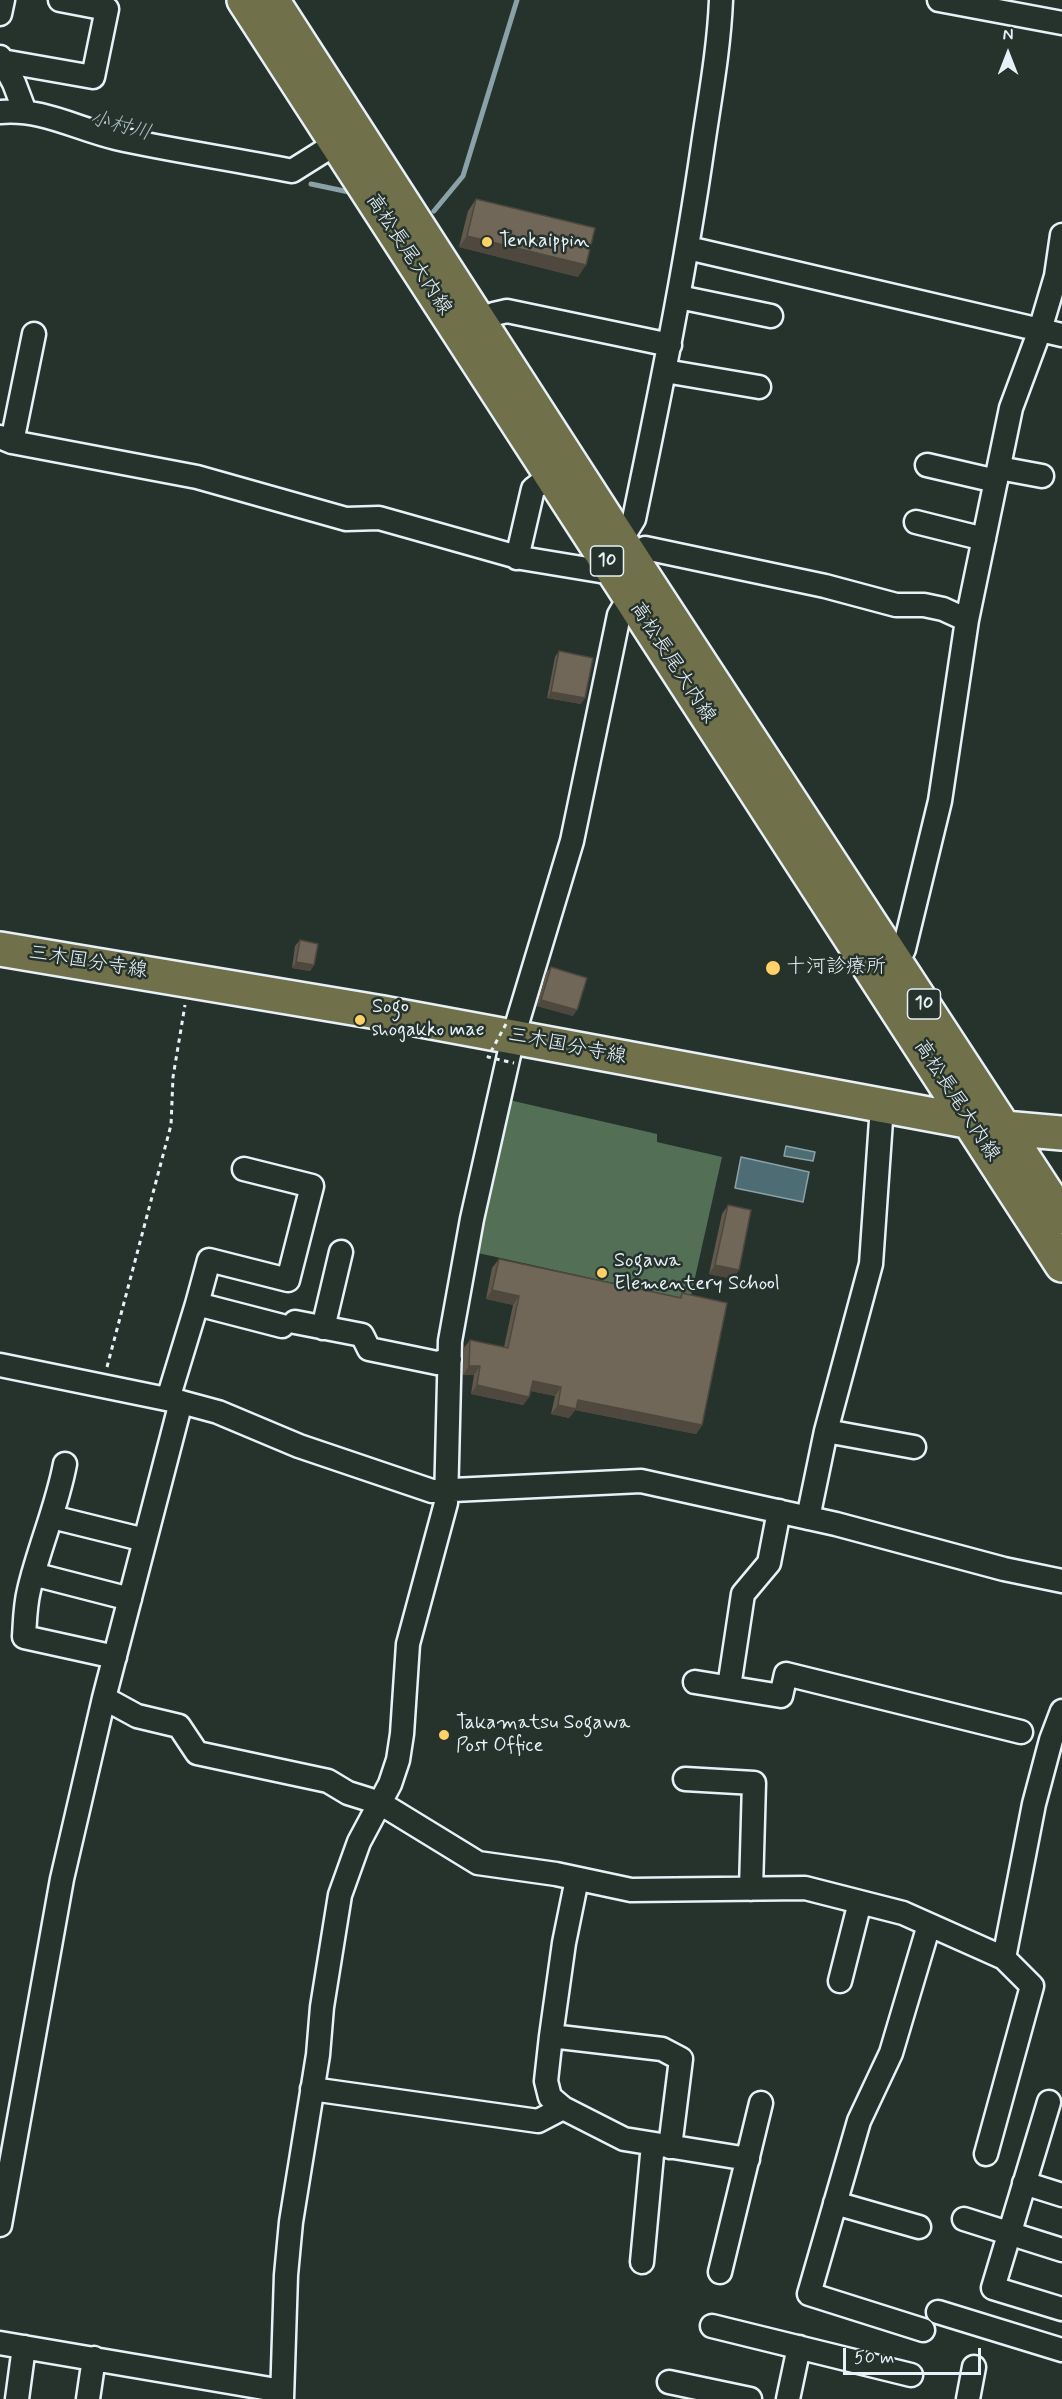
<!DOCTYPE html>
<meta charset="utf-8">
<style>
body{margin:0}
#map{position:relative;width:1062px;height:2399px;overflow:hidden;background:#26332d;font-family:Mynerve,sans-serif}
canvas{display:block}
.north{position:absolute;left:978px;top:24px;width:60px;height:60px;-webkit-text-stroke:4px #26332d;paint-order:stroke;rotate:0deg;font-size:16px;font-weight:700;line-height:24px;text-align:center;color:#e8f1f8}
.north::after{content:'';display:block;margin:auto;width:21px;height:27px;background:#e8f1f8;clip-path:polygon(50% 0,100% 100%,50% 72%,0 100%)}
.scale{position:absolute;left:843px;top:2348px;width:138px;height:27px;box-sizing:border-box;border:3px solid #e8f1f8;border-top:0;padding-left:8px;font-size:18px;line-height:21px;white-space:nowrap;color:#e8f1f8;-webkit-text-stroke:4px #26332d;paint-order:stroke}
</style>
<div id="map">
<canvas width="1062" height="2399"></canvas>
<div class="north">N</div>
<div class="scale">50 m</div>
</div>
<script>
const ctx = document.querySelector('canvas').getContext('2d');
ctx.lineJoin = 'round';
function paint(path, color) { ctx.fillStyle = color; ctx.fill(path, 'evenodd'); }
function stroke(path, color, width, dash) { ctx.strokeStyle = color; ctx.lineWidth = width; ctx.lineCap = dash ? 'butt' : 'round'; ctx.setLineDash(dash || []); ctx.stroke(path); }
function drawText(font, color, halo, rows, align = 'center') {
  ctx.font = font + ' Mynerve,"Klee One",sans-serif'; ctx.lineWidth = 5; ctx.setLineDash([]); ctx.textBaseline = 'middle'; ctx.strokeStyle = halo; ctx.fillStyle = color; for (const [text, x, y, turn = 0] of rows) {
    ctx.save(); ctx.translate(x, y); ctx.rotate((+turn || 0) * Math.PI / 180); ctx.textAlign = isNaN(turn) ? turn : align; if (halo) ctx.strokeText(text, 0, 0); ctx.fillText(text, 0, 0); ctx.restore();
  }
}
const green = new Path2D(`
 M509,1100L657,1134V1142L722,1157L690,1300L478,1253Z`);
const water = new Path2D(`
 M786,1146L815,1152L813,1161L784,1156Z
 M741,1157L809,1172L803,1202L735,1188Z`);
const stream = new Path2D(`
 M311,184L349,192
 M434,211L463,176L517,0`);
const path = new Path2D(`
 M107,1367L171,1125L173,1077L185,1005`);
const minor = new Path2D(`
 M939,0L1062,23
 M0,14L3,0
 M0,57L14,83L25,112
 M2,61L93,77L107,9L60,0
 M0,112C42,108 77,129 116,138C174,151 233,159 292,171L335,144
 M688,248L1062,335
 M679,297L771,316
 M479,322L494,314L507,311L670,345
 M665,371L759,387
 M0,437L12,442L197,477L346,519L379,518L521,558L600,571L608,564L645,548L825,586L896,605H924L943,609L967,620
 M12,442L34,334
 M927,465L996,481
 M999,468L1042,476
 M916,522L984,539
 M611,547L621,540L634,519C660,394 685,271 703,145C710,97 719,49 721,0
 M517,558L533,489L550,476
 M897,963L904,949L940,801L967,620L1011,408L1040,330L1056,276L1062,235
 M244,1169L312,1186L288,1280L209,1260L197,1304L282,1326
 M295,1322L362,1335L369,1349L437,1363L450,1359
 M323,1328L341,1252
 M0,1365L181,1402L218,1412L299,1446L432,1491L641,1481L836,1524L1004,1569L1062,1581
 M168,1399L197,1304
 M826,1431L914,1447
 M65,1464C57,1507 39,1547 29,1590C25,1606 25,1622 24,1637L115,1657
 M52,1517L145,1540
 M808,1518L826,1431L871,1264L882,1106
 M33,1574L130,1599
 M695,1682L781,1696L786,1674L1021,1732
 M729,1687L743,1594L769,1563L779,1511
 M104,1698L137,1716L179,1726L197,1753L328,1781L348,1793L380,1803L478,1863L556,1874L631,1890L805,1888L903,1913L1004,1958
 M685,1779L754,1783L751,1889
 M577,1879L564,1943L551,2036L546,2081L550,2097L563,2108L624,2139L748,2159
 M840,1981L860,1902
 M551,2036L662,2049L681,2059L670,2147
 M312,2089L538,2121L563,2108
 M1049,2102L993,2288L1062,2309
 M986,2154L1032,1986L1004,1958L1034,1804L1051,1740L1062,1711
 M1024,2183L1062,2195
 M835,2203L919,2227
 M964,2219L1062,2250
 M0,2225L62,1879L104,1698L181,1402
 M642,2262L653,2144
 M720,2272L761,2103
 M938,2312L1062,2350
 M712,2326L911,2375
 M923,2330L809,2294L859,2121L891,2053L929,1925
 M0,2343L282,2391
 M669,2382L750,2399
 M17,2399L24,2347
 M88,2399L94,2358
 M282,2399L286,2275L291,2222L318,2055L322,2007L340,1895L359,1842L390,1784L398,1760L402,1734L408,1644L446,1503L450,1341L472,1219L513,1037L572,841L619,615L629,598L638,589
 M788,2399L799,2347
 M968,2399L974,2367`);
const primary = new Path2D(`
 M244,0L1062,1265
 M272,0L646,580L1062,1217
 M0,949L383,1013L1004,1128L1062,1133`);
const pathBridge = new Path2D(`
 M506,1024L488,1057L514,1063`);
const wall = new Path2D(`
 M476,199L578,277L459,247L468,211Z
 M559,651L581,704L547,698L555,657Z
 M300,940L314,965L310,971L292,968L295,946Z
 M551,967L573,1016L537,1006L546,973Z
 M728,1205L733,1279L709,1274L722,1214Z
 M499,1259L679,1297L682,1293L702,1425L696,1434L575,1410L569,1418L551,1414L555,1396L531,1391L529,1397L523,1405L471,1394L474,1375H463V1349L470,1340L504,1347L513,1305L486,1299L492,1268Z`);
const shadedWall = new Path2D(`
 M467,236L586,265L578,277L459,247Z
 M551,692L585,698L581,704L547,698Z
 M296,962L314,965L310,971L292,968Z
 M541,1000L577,1010L573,1016L537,1006Z
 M715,1265L739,1270L733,1279L709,1274Z
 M492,1290L519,1296L513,1305L486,1299Z
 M469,1366H480L474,1375H463Z
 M533,1381L561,1387L555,1396L526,1390Z
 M477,1385L529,1397L523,1405L471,1394Z
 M578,1400L702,1425L696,1434L575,1410L569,1418L551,1414L558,1405Z`);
const building = new Path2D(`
 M476,199L595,228L586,265L467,236Z
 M559,651L593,658L585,698L551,692Z
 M300,940L318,944L314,965L296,962Z
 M551,967L587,978L577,1010L541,1000Z
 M728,1205L751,1210L739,1270L715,1265Z
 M499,1259L681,1298L682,1293L727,1303L702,1425L578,1400L576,1409L558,1405L561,1387L533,1381L529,1397L477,1385L480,1366H469L470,1340L508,1348L519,1296L492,1290Z`);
const markers = [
 [487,242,6,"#ffd166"],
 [773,968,8,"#ffd166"],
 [360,1020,6,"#ffd166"],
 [602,1273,6,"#ffd166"],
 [444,1735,6,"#ffd166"]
];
const shields = [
 [607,561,33],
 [924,1004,33]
];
const shieldNames = [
 ["10",607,561],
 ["10",924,1004]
];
const poiNames = [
 ["Tenkaippin",499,242],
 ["十河診療所",786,968],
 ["Sogo",372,1008],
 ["shogakko mae",372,1031],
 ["Sogawa",614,1262],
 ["Elementery School",614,1285],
 ["Takamatsu Sogawa",456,1724],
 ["Post Office",456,1747]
];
const streetNames = [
 ["高松長尾大内線",408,255,57],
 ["高松長尾大内線",672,663,57],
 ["三木国分寺線",88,963,9],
 ["三木国分寺線",567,1047,11],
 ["高松長尾大内線",956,1101,57]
];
const waterNames = [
 ["小村川",120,127,15]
];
paint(green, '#537057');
paint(water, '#4d6c73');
stroke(water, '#8ba1a8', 1.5);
stroke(stream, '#8ba1a8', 5);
stroke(minor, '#e8f1f8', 27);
stroke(primary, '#e8f1f8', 38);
stroke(path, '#e8f1f8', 3, [4.5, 4.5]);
stroke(minor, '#26332d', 22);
stroke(primary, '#70704a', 33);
stroke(pathBridge, '#e8f1f8', 3, [4.5, 4.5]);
paint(wall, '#60594c');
paint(shadedWall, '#4e483e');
paint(building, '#706758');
stroke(building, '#4e483e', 1.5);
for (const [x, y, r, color] of markers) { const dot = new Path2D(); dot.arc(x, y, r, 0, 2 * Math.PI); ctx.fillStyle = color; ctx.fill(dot); stroke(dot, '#26332d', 2); }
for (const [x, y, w] of shields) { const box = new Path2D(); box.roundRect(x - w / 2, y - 15, w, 30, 4.5); ctx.fillStyle = '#26332d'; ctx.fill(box); stroke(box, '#e8f1f8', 1.5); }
drawText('bold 18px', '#e8f1f8', null, shieldNames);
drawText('20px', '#e8f1f8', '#26332d', poiNames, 'left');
drawText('20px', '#e8f1f8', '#26332d', streetNames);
drawText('italic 21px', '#aabcc3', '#26332d', waterNames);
</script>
